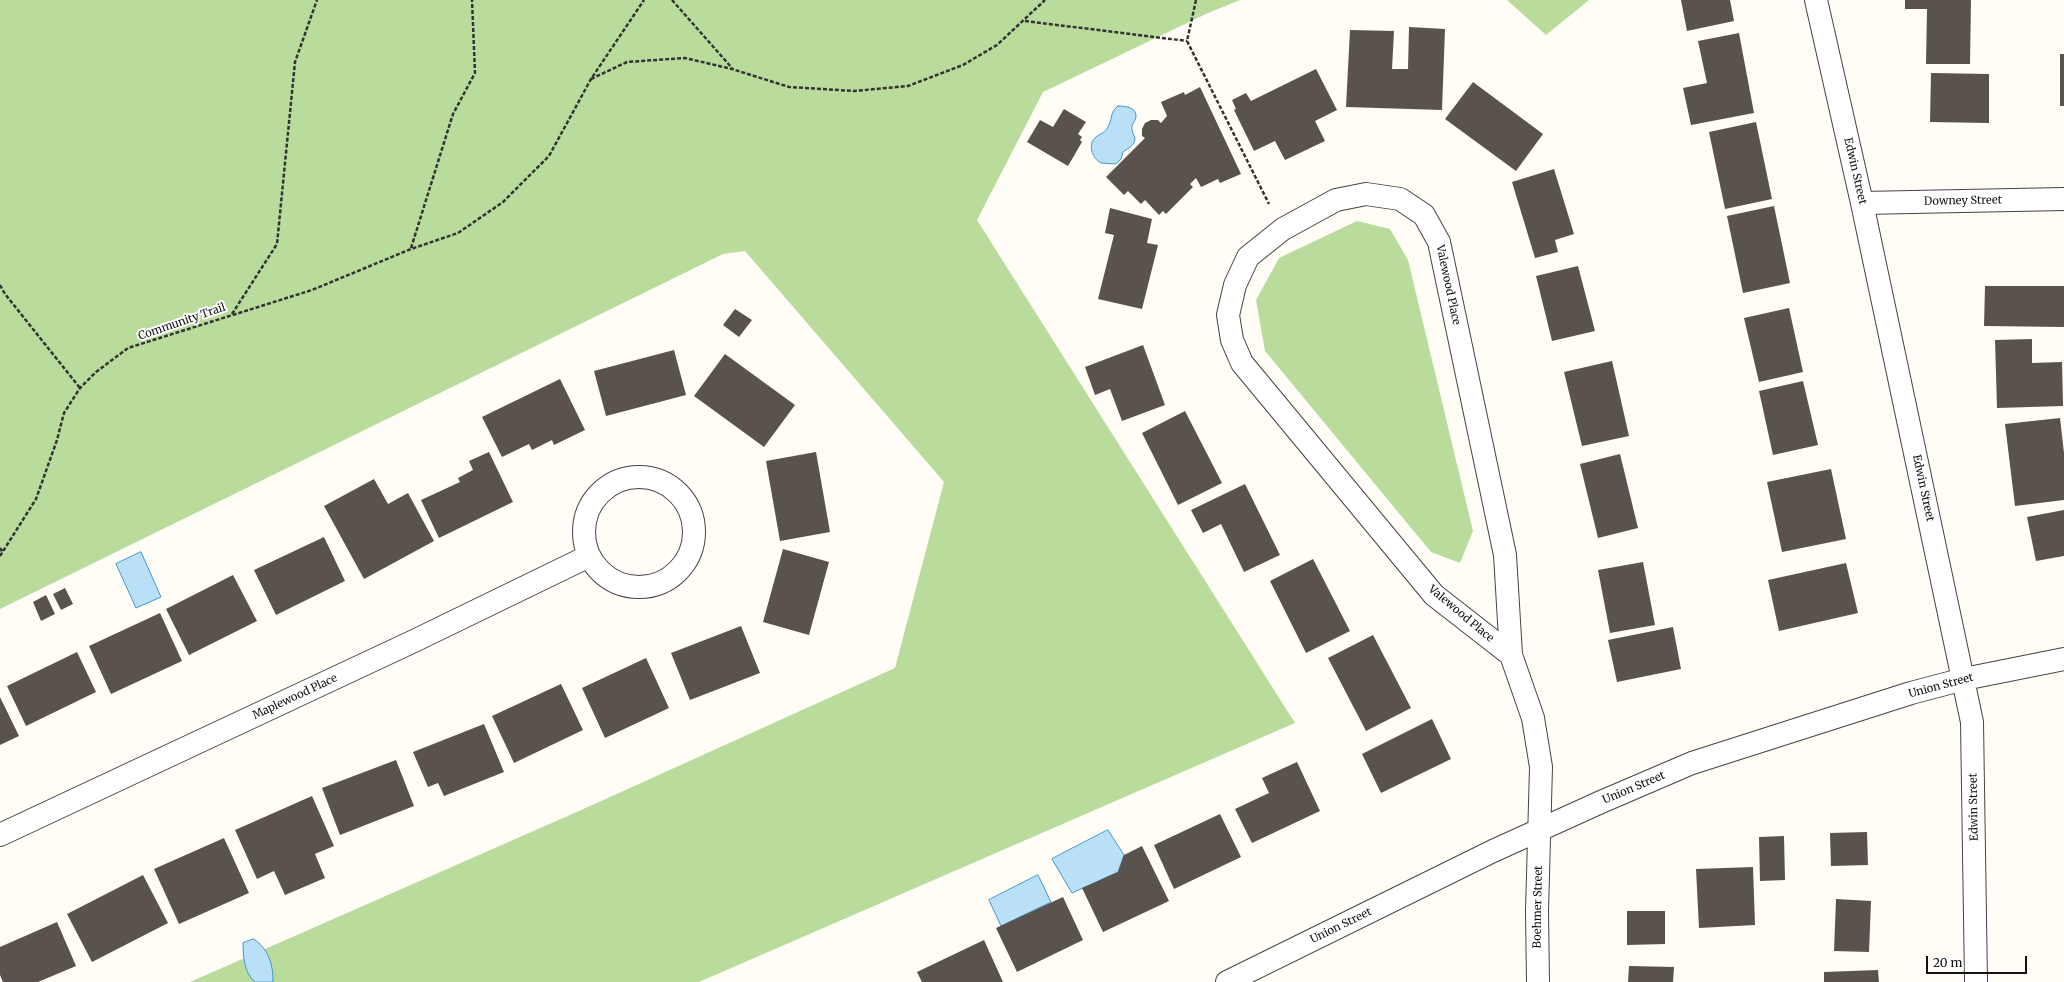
<!DOCTYPE html>
<style>
body{margin:0}
#map{position:relative;width:2064px;height:982px;overflow:hidden;background:#fffdf5;font-family:Merriweather,serif}
canvas{display:block}
.scale{position:absolute;left:1926px;top:956px;width:101px;height:18px;box-sizing:border-box;border:2px solid #111;border-top:0;padding-left:5px;font-size:12px;line-height:14px;white-space:nowrap;color:#111;-webkit-text-stroke:3px #fff;paint-order:stroke}
</style>
<div id="map">
<canvas width="2064" height="982"></canvas>
<div class="scale">20 m</div>
</div>
<script>
const ctx = document.querySelector('canvas').getContext('2d');
ctx.lineJoin = 'round';
function paint(path, color) { ctx.fillStyle = color; ctx.fill(path, 'evenodd'); }
function stroke(path, color, width, dash) { ctx.strokeStyle = color; ctx.lineWidth = width; ctx.lineCap = dash ? 'butt' : 'round'; ctx.setLineDash(dash || []); ctx.stroke(path); }
function drawText(font, color, halo, rows, align = 'center') {
  ctx.font = font + ' Merriweather,serif'; ctx.lineWidth = 4; ctx.setLineDash([]); ctx.textBaseline = 'middle'; ctx.strokeStyle = halo; ctx.fillStyle = color; for (const [text, x, y, turn = 0] of rows) {
    ctx.save(); ctx.translate(x, y); ctx.rotate((+turn || 0) * Math.PI / 180); ctx.textAlign = isNaN(turn) ? turn : align; if (halo) ctx.strokeText(text, 0, 0); ctx.fillText(text, 0, 0); ctx.restore();
  }
}
const forest = new Path2D(`
 M0,0H1240L1208,13L1043,92L977,220L1295,723L699,982H190L579,811L895,668L944,482L745,251L723,254L0,609Z
 M1507,0H1589L1546,35Z
 M1357,221L1390,229L1408,260L1473,531L1460,563L1431,552L1265,351L1256,300L1279,258Z`);
const water = new Path2D(`
 M1118,106C1125,106 1136,107 1136,116C1136,121 1131,124 1132,129C1132,132 1134,135 1135,138C1135,146 1128,148 1123,152L1121,159L1116,164L1101,163C1092,158 1087,144 1096,137C1101,133 1105,133 1108,127C1113,119 1109,113 1118,106Z
 M141,552L161,597L136,608L116,564Z
 M1108,830L1124,855L1118,872L1072,893L1052,859Z
 M1038,875L1051,902L1001,926L989,900Z
 M254,939C269,950 273,964 273,982H255C244,973 243,956 243,943Z`);
const building = new Path2D(`
 M1681,0H1730L1734,21L1687,31Z
 M1905,0H1971L1970,64H1926L1927,9H1905Z
 M1409,27L1445,29L1442,110L1346,107L1350,30L1394,31L1392,69H1408Z
 M1739,33L1754,113L1691,125L1683,88L1707,83L1698,41Z
 M2060,54H2064V106H2060Z
 M1316,69L1337,110L1315,121L1325,141L1285,160L1275,141L1254,151L1234,110L1236,109L1232,100L1246,93L1251,101Z
 M1931,73L1989,74V123L1930,122Z
 M1473,82L1543,134L1516,171L1445,119Z
 M1200,87L1241,174L1220,183L1218,179L1201,187L1196,178L1190,184L1193,187L1166,214L1163,211L1159,215L1145,200L1141,204L1128,191L1124,195L1106,177L1145,138L1142,136V129L1145,123L1151,120H1158L1161,123L1167,116L1161,102L1184,92L1185,95Z
 M1064,109L1086,122L1078,134L1082,137L1080,140L1082,142L1068,166L1027,142L1040,120L1053,127Z
 M1756,122L1772,199L1725,209L1709,132Z
 M1554,169L1574,234L1555,240L1558,252L1535,258L1512,182Z
 M1774,206L1790,283L1743,293L1727,216Z
 M1110,208L1152,219L1147,243L1158,245L1142,309L1098,299L1114,235L1105,233Z
 M1578,266L1595,331L1552,341L1536,276Z
 M1985,286H2064V327L1984,326Z
 M1789,308L1803,372L1759,382L1744,318Z
 M735,309L752,320L739,337L723,325Z
 M2032,339V363L2062,362L2063,406L1997,408L1995,340Z
 M1143,345L1165,405L1122,421L1110,389L1095,395L1085,367Z
 M674,350L686,395L606,416L594,371Z
 M725,354L795,405L764,447L694,396Z
 M1612,361L1629,436L1582,446L1564,372Z
 M560,379L585,430L554,445L552,440L532,450L529,444L502,457L482,417Z
 M1803,381L1818,445L1773,455L1759,391Z
 M1185,411L1222,483L1178,505L1142,433Z
 M2060,418L2064,453V500L2015,506L2005,424Z
 M489,452L513,502L439,538L421,500L460,482L458,478L473,470L469,461Z
 M816,452L830,532L780,541L766,461Z
 M1620,454L1638,528L1598,538L1580,464Z
 M1831,469L1846,539L1782,552L1767,482Z
 M374,479L388,504L408,493L434,541L364,579L324,506Z
 M1245,484L1280,555L1244,572L1221,524L1203,533L1191,510Z
 M2064,510V556L2036,561L2027,517Z
 M324,537L345,581L276,615L254,570Z
 M783,549L829,562L809,635L763,622Z
 M1313,559L1350,631L1306,653L1270,581Z
 M1643,562L1655,625L1610,633L1598,570Z
 M1846,563L1858,613L1779,631L1768,580Z
 M233,575L257,621L189,655L166,609Z
 M65,588L73,604L61,610L53,594Z
 M46,595L55,614L41,621L33,602Z
 M160,613L182,661L111,694L89,646Z
 M741,626L760,673L690,700L671,653Z
 M1673,627L1681,669L1617,682L1608,640Z
 M1373,635L1411,708L1366,731L1328,658Z
 M77,652L96,692L26,726L7,686Z
 M646,658L669,708L605,738L582,688Z
 M561,684L583,730L514,763L492,716Z
 M0,697L19,736L0,745Z
 M1432,719L1451,759L1381,793L1362,754Z
 M484,724L504,772L444,796L438,783L428,787L413,752Z
 M396,760L414,806L340,835L322,788Z
 M1297,762L1320,811L1252,843L1235,809L1269,793L1262,778Z
 M312,796L334,846L315,854L325,878L285,895L274,871L257,879L235,830Z
 M1220,814L1241,857L1174,889L1154,845Z
 M1867,832L1868,865L1831,866L1830,833Z
 M1784,836L1785,880L1760,881L1759,837Z
 M224,838L249,893L179,924L154,869Z
 M1142,846L1169,901L1103,932L1082,888L1118,872L1124,855Z
 M1753,867L1755,925L1699,928L1696,869Z
 M143,875L168,923L92,962L67,914Z
 M1063,897L1083,940L1017,972L996,928Z
 M1836,899L1871,901L1869,952L1834,951Z
 M1627,911H1665V944L1627,945Z
 M57,922L76,966L38,982H3L0,975V947Z
 M984,940L1003,982H922L917,972Z
 M1629,966L1674,967L1673,982H1628Z
 M1878,970L1879,982H1824V972Z`);
const path = new Path2D(`
 M672,0L732,68
 M1196,0L1187,41L1269,204
 M1025,21L1187,41
 M591,79L627,62L685,58L732,69L789,87L854,91L908,86L963,65L997,45L1045,0
 M411,248L453,114L475,73L472,0
 M0,285L5,294L80,388
 M232,314L277,244L295,62L317,0
 M0,548L3,553
 M0,556L36,499L57,440L64,413L80,388L96,372L128,348L312,290L411,249L458,233L503,202L549,156L591,79L644,0`);
const minor = new Path2D(`
 M1816,0L1862,203L1972,722L1976,982
 M1862,203L2064,199
 M584 532a55 55 0 1 1 110 0a55 55 0 1 1-110 0Z
 M1511,655L1434,595L1242,363L1232,340L1228,315L1235,285L1248,257L1283,229L1336,200L1366,194L1400,199L1424,215L1439,242L1505,555L1511,655L1533,718L1541,767L1537,911L1538,982
 M0,835L414,641L589,556
 M1227,982L1493,851L1601,802L1692,763L1911,693L1964,679L2064,659`);
const streetNames = [
 ["Edwin Street",1855,171,77],
 ["Downey Street",1963,201,-1],
 ["Valewood Place",1448,285,78],
 ["Community Trail",182,322,-19],
 ["Edwin Street",1923,488,78],
 ["Valewood Place",1461,614,40],
 ["Union Street",1941,686,-15],
 ["Maplewood Place",295,697,-25],
 ["Union Street",1634,788,-23],
 ["Edwin Street",1974,807,-91],
 ["Boehmer Street",1538,907,-89],
 ["Union Street",1341,926,-26]
];
paint(forest, '#b9dc9c');
paint(water, '#b9e0f7');
stroke(water, '#3f96cf', 1);
paint(building, '#5a524d');
stroke(minor, '#444', 24);
stroke(path, '#333', 2.5, [4, 2]);
stroke(minor, '#fff', 22);
drawText('11px', '#111', '#fff', streetNames);
</script>
